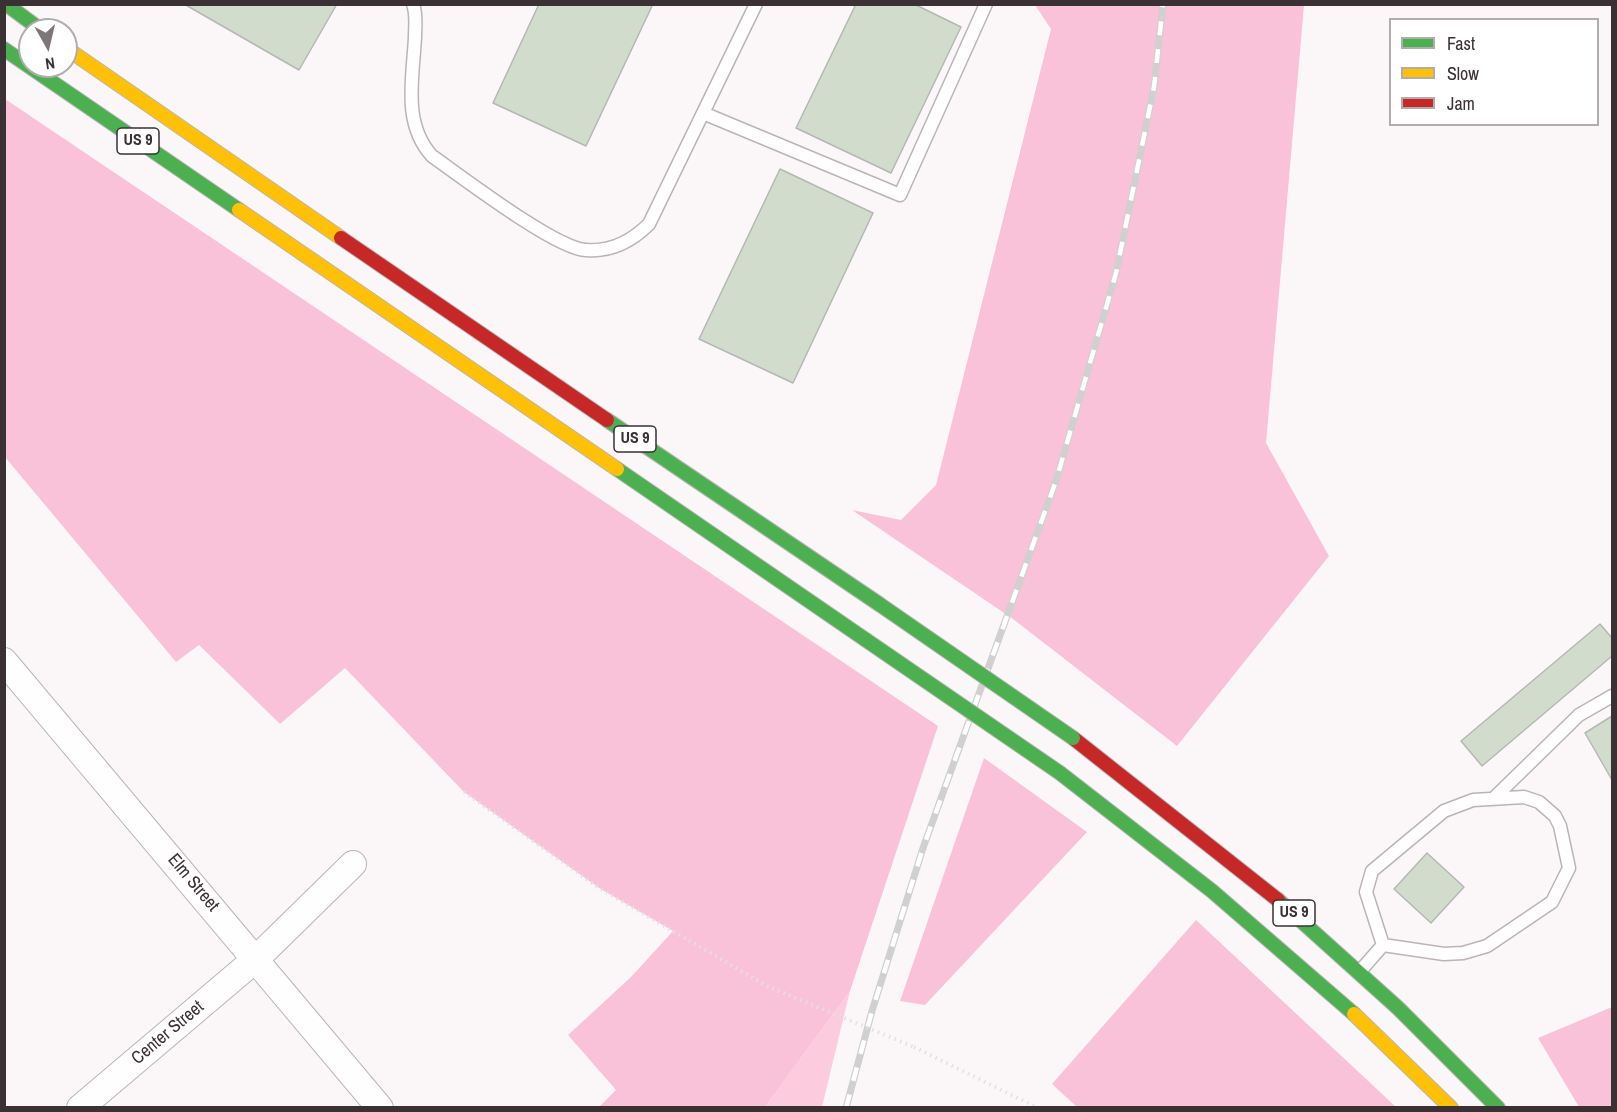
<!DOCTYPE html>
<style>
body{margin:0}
#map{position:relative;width:1617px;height:1112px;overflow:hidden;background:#fbf7f9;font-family:"Archivo Narrow",sans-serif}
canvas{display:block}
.frame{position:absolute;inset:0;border:6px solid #3b3034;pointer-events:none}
.legend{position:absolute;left:1389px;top:18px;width:210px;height:108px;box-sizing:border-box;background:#fff;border:2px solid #b1acae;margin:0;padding:8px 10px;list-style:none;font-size:18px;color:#3b3034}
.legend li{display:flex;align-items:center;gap:12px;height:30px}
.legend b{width:30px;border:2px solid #b1acae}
.north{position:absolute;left:18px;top:18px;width:60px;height:60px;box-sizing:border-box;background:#fff;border:2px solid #b1acae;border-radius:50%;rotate:172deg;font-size:16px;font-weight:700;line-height:24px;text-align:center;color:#3b3034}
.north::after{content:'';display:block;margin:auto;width:21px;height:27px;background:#7e7679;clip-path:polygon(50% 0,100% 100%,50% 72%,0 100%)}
</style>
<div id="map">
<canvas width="1617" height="1112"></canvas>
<div class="frame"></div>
<ul class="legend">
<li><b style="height:8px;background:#4caf50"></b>Fast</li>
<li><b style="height:8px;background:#ffc107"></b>Slow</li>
<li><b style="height:8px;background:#c62828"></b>Jam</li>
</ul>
<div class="north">N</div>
</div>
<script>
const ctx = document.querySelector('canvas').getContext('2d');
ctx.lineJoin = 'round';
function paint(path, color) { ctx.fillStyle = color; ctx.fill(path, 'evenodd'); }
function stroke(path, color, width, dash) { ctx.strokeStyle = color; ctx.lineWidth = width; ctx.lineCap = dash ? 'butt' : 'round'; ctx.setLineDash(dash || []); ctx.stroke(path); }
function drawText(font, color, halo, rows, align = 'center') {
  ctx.font = font + ' "Archivo Narrow",sans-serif'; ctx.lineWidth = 6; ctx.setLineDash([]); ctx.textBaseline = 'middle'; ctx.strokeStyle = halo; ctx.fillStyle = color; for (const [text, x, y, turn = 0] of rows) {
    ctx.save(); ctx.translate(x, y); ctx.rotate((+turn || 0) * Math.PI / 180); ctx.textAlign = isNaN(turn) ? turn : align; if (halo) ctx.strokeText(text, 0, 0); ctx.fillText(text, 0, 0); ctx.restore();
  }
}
const green = new Path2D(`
 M850,991L822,1107H765Z`);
const forest = new Path2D(`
 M1035,5H1304L1266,443L1329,556L1177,746L1013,619L852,510L901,520L936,485L1051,29Z
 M5,99L938,726L850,991L765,1107H599L616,1090L568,1035L631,977L673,931L599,888L464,792L345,668L280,724L199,645L176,662L5,457Z
 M984,758L1087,832L925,1005L900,1001Z
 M1196,920L1396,1107H1077L1052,1084Z
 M1612,1007V1107H1579L1538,1038Z`);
const building = new Path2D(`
 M184,4H337L299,70Z
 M539,4H653L586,146L493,103Z
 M856,4H914L961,27L891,173L796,128Z
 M780,169L873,213L793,383L699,339Z
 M1600,624L1612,638V656L1482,766L1461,741Z
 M1612,716V780L1585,733Z
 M1427,853L1464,887L1431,923L1394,889Z`);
const path = new Path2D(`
 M464,792L599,888L767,986
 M914,1047L1038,1108`);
const lane = new Path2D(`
 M413,4C417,15 415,26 415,37C413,78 402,123 432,156C462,177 556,249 586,250C611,252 632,241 649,224L756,4
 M703,113L900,195L986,4
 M1495,797L1579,715L1612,696
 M1361,970L1383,945L1444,954L1463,953L1487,946L1552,902L1569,868L1560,826L1555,816L1539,802L1524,797L1473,800L1444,811L1372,871L1366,892L1383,945`);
const street = new Path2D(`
 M4,661L380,1108
 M80,1108L257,958L353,864`);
const fast = new Path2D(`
 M6,4L41,30
 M4,49L239,210
 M607,420L879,604
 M617,469L866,640
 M1060,773L1212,891L1354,1014
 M1278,900L1398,1008L1498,1108`);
const slow = new Path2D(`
 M66,48L341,238
 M239,210L617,469
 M1354,1014L1451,1108`);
const jam = new Path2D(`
 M341,238L607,420
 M1073,738L1278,900`);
const rail = new Path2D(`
 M846,1108L872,1011L923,848L1056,481L1116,273L1154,87L1163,4`);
const pathBridge = new Path2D(`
 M767,986L914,1047`);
const fastBridge = new Path2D(`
 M879,604L1073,738
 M866,640L1060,773`);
const shields = [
 [138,141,42],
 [635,439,42],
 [1294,913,42]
];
const shieldNames = [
 ["US 9",138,141],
 ["US 9",635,439],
 ["US 9",1294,913]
];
const streetNames = [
 ["Elm Street",193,883,50],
 ["Center Street",168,1033,-40]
];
paint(green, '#fccbdd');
paint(forest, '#fac2d8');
paint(building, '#d1dccd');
stroke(building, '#b5b7b4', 1.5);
stroke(lane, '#bbb4b7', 15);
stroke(street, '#bbb4b7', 28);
stroke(fast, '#bbb4b7', 16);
stroke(slow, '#bbb4b7', 16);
stroke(jam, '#bbb4b7', 16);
stroke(path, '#e2e1e1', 4, [1.5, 4.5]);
stroke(lane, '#fefefe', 12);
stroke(street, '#fefefe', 26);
stroke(fast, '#4caf50', 14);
stroke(slow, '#ffc107', 14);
stroke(jam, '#c62828', 14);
stroke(rail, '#d1d0d0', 7);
stroke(rail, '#fff', 4.5, [14]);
stroke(fastBridge, '#bbb4b7', 16, []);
stroke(pathBridge, '#e2e1e1', 4, [1.5, 4.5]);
stroke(fastBridge, '#4caf50', 14);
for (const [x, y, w] of shields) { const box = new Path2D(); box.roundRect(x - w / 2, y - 13, w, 26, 4.5); ctx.fillStyle = '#fff'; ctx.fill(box); stroke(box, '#3b3034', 1.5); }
drawText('bold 16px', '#3b3034', null, shieldNames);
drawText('18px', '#3b3034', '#fff', streetNames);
</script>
